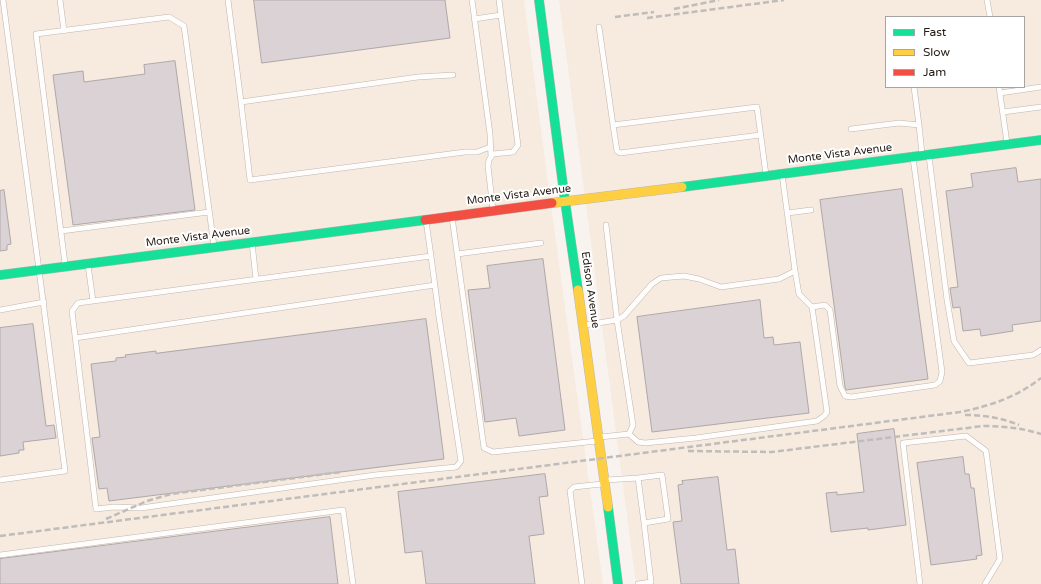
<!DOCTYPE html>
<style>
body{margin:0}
#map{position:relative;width:1041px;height:584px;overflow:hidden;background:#f8f3ee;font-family:"Varela Round",sans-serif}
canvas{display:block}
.legend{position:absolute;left:885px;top:16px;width:140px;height:72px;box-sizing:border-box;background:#fff;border:1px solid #a7a4a1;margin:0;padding:5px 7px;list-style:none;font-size:12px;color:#241b13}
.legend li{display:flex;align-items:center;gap:8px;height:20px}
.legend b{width:20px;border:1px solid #a7a4a1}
</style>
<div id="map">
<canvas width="1041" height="584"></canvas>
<ul class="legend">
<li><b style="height:5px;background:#16e098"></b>Fast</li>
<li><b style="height:5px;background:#ffcf43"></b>Slow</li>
<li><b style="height:5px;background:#f24e42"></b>Jam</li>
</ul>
</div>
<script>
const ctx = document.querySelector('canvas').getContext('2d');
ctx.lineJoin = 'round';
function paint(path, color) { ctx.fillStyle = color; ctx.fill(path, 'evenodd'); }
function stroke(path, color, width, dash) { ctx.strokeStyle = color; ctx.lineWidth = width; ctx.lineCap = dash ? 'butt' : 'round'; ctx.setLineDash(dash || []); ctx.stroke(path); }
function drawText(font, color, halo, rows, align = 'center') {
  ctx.font = font + ' "Varela Round",sans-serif'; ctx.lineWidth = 4; ctx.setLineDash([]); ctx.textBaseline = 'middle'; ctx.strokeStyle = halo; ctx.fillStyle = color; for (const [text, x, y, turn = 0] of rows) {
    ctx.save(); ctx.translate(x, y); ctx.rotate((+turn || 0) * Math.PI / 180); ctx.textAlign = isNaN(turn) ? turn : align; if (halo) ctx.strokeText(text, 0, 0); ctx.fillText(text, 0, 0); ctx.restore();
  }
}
const built = new Path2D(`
 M0,0H524L549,191L603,584H0Z
 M559,0H1041V584H636ZM886,17H1024V87H886Z`);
const building = new Path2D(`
 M254,0H445L450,38L262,63Z
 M175,61L195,210L73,225L53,75L83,71L84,82L145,74L144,65Z
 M1016,168L1018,182L1041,179V321L1012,325L1013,331L981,336L980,329L963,331L960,307L953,308L950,288L958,287L946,191L973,187L971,174Z
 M902,189L928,379L846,390L845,387L820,200Z
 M4,190L11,244L7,245V250L0,251V191Z
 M543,259L565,430L519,436L516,418L485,422L468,290L490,288L487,266Z
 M760,300L764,338L773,337L774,345L800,342L809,413L652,432L637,317Z
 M426,319L444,459L109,501L107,488L99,489L92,438L100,437L91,364L116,361V358L126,357L125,355L156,351V353Z
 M33,324L46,426L54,425L56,438L23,442L24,450H19V453L0,456V328Z
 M894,429L906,525L868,530V528L831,532L826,493L837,492V495L864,492L857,434Z
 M963,457L965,474H969L971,488H974L982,555L976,556L977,559L931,565L917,463Z
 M545,474L548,496L539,497L544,534L529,536L535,584H426L422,551L405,553L398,492Z
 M718,477L727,550L735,549L739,584H681L673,522L682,521L678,485L683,484L682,481Z
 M330,517L338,584H0V559Z`);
const lane = new Path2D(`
 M60,0L64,31
 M228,0L241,102
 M472,0L490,134L491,157L489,160L488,166L493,210
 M987,0L990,17
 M474,19L501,15
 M599,27L613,125
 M453,75L418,77L241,102L250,180L465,152H477L490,147
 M914,87L919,125
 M999,87L1007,143
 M1000,93L1041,87
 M1003,112L1041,107
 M851,129L899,123L919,125L922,154
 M760,135L620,153L617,151L613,125L757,107L766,175
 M929,156L947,300L954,341L969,363L1033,355L1041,350
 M491,157L493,154L513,152L518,145L499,0
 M787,213L811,210
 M452,217L484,448L493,452L597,441
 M426,221L431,256
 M61,231L209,212
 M252,243L256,279
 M457,254L541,243
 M65,264L36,34L169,17L184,26L214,246
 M88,265L93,301L431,256L439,317L461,461L456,467L375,475L141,508L114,507L96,509L72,311L78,303L93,301
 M812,307L825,305L830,310L840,386L845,396L851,397L935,385L940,381L942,372L913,158
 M0,310L44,302
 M585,325L617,320L624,316L652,284L661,278L684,276L699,279L721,287L779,279L795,271L782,174
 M75,338L435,285
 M629,434L638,442L645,443L696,438L817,421L824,416L827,412L812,307L799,294L795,271
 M600,437L629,434L633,425L617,320L606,225
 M638,478L644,523
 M0,480L65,471L39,270L3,0
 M606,480L638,478L662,475L668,519L644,523L651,582L638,584
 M0,555L343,510L353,584
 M582,584L570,491L574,487L602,484
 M920,584L903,443L966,436L986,451L1000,559L985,584`);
const fast = new Path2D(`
 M539,0L565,201L578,290
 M682,187L1041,140
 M0,275L425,220
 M608,507L618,584`);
const slow = new Path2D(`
 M552,203L682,187
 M578,290L608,507`);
const jam = new Path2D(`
 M425,220L552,203`);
const rail = new Path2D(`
 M674,9L719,0
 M615,17L654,12
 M647,18L784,0
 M965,415C984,415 1002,418 1019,425
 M688,451L772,452L983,426C1003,426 1022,428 1041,434
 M106,519L147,501L171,494L341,472
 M0,536L960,412C990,406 1017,397 1041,378`);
const streetNames = [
 ["Monte Vista Avenue",840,154,-7],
 ["Monte Vista Avenue",519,195,-7],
 ["Monte Vista Avenue",198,237,-7],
 ["Edison Avenue",590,290,82]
];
paint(built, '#f7eade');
paint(building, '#dad2d4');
stroke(building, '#afa8aa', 1);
stroke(lane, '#beb7b1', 6);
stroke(fast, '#beb7b1', 10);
stroke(slow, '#beb7b1', 10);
stroke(jam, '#beb7b1', 10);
stroke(lane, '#fefdfc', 5);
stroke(fast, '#16e098', 9);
stroke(slow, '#ffcf43', 9);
stroke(jam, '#f24e42', 9);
stroke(rail, '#bfbdbb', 2.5, [6, 3]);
drawText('11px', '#241b13', '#fff', streetNames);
</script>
